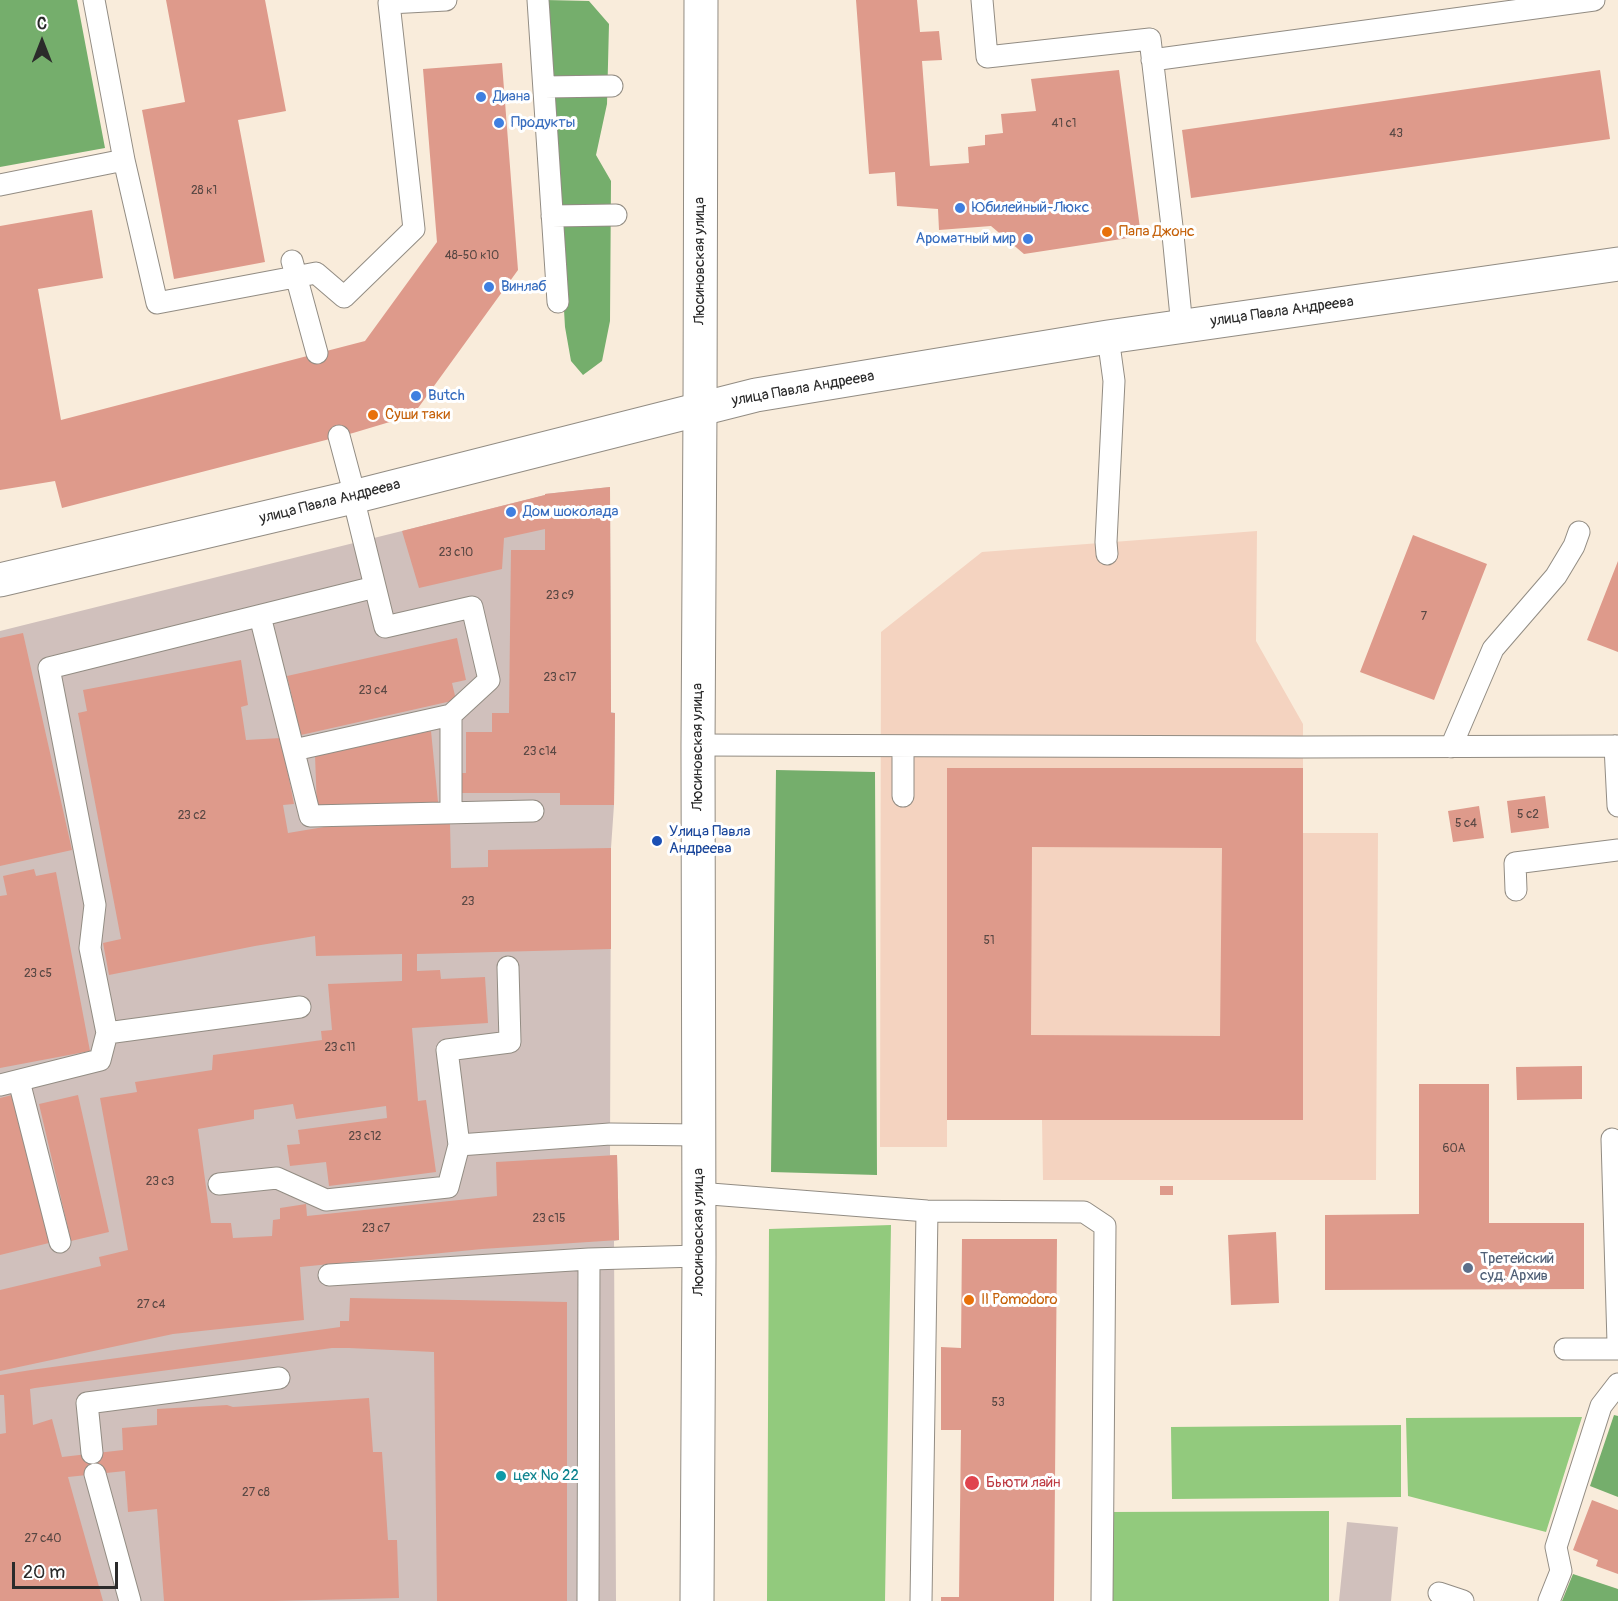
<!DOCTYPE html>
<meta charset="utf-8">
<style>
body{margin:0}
#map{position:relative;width:1618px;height:1601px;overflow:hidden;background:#f9ecdb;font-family:Pangolin,sans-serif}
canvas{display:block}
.north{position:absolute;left:12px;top:12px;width:60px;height:60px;-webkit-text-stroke:4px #fff;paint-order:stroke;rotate:0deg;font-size:16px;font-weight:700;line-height:24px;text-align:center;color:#2b2b2b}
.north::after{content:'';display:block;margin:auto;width:21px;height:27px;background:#2b2b2b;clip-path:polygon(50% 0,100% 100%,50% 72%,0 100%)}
.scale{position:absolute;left:12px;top:1562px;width:106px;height:27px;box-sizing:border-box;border:3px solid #2b2b2b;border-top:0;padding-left:8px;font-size:18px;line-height:21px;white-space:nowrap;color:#2b2b2b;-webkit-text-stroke:4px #fff;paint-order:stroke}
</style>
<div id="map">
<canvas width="1618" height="1601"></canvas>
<div class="north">С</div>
<div class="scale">20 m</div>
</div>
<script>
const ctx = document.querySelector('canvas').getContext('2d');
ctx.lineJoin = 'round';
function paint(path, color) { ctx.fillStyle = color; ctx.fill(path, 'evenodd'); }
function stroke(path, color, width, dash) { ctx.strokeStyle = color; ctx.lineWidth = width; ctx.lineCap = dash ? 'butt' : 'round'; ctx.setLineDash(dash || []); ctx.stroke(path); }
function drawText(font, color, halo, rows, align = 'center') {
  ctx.font = font + ' Pangolin,sans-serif'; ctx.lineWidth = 6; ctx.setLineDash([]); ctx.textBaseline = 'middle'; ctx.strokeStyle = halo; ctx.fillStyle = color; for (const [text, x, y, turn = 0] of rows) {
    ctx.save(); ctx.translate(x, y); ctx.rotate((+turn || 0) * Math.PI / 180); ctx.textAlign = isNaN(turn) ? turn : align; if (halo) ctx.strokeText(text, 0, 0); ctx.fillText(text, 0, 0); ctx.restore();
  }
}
const built = new Path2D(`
 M1257,531L1256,641L1303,724V833H1378L1376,1180H1043L1042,1120H947V1147H880L881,632L982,552Z`);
const industrial = new Path2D(`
 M610,487L611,712L615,713L614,805L611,848L610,1155H617L619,1240L614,1241L616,1601H0V631L402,531L545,495V494Z
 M1347,1522L1398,1527L1391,1601H1339Z`);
const green = new Path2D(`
 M891,1225L885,1601H767L769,1229Z
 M1582,1417L1546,1532L1408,1496L1406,1418Z
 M1401,1425V1497L1172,1499L1171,1427Z
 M1329,1511V1601H1111V1512Z`);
const forest = new Path2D(`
 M0,0H77L105,148L0,167Z
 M546,0L589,1L609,24L607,104L596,155L611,181L610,321L602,361L583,375L571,361L565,327Z
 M776,770L875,772L877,1175L771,1172Z
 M1614,1415L1618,1416V1497L1590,1486Z
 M1573,1574L1618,1589V1601H1562Z`);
const building = new Path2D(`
 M166,0H265L286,111L238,120L265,262L174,279L142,110L185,102Z
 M856,0H917L920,32L939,31L942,60L922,61L930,166L969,163L968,147L985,145V135L1003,133L1001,114L1036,111L1031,79L1119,70L1141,236L1024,254L991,226L939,230L938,209L897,206L895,172L869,174Z
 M502,63L518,270L413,415L353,433L62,508L55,481L0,490V226L92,210L103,278L38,289L61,420L365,341L437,242L423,69Z
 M1600,70L1610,139L1191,198L1182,130Z
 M610,487L611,713H615L614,805H560V793H458V773H466V732H492V713H509L511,550H545V529L504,538L502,569L419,588L402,531L545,495V494Z
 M1413,535L1487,564L1434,700L1360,672Z
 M1618,561V652L1587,640Z
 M23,633L72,850L0,866V638Z
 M457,638L466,680L452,683L456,700L301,735L287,676Z
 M241,660L248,705L241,707L246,740L281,738L294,804L283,805L288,833L324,827L450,823L451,868L488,867V850L611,848V949L417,954V971L440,970L441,979L485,977L488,1023L412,1028L418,1101L426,1100L436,1172L329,1186L326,1162L290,1166L287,1145L300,1144L298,1130L387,1118L386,1106L296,1119L293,1104L254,1110V1119L198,1129L211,1223H231L233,1238L272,1236L273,1220L280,1219V1208L306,1204L307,1216L497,1196L496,1162L617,1155L619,1240L482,1249L300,1267L304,1320L173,1334L0,1371V1290L101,1266L99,1257L128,1250L100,1098L137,1092L135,1082L212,1070L213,1055L322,1040L321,1031L332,1030L328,984L402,981V954L316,956L315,936L255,946L109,975L103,943L121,939L78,713L87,711L83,690Z
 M431,731L438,802L317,809L315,755Z
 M947,768H1303V1120H947ZM1032,847L1222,848L1220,1036L1031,1035Z
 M1545,796L1549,828L1511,833L1507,801Z
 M1479,806L1484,838L1453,842L1448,811Z
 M34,869L36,876L56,872L90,1051L0,1068V896L7,895L3,876Z
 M1582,1066V1099L1517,1100L1516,1067Z
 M1419,1084H1489V1223H1584V1289L1325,1290V1215L1419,1214Z
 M12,1095L49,1243L0,1255V1098Z
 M78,1095L109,1232L71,1241L39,1104Z
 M1160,1186H1173V1195H1160Z
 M1276,1232L1279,1303L1231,1305L1228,1235Z
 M962,1239H1057L1054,1601H941V1597H959L961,1430H941V1347L961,1348Z
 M350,1298L567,1302V1601H437L434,1352L349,1348H332L35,1388L30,1389L33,1425L52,1419L62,1457L123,1450L122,1428L157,1425V1409L227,1405L233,1407L369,1398L373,1452H382L388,1540H397L399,1598L274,1601H164L157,1509L128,1512L125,1471L68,1477L103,1601H0V1434L6,1433L4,1395H0V1375L31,1370L340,1327V1321H349Z
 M1592,1500L1618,1510V1574L1596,1566L1598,1560L1573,1550Z`);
const service = new Path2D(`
 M94,0L124,160
 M538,0L558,302
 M982,0L987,57L1150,39L1173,235L1182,327
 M1152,60L1594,0
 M544,87L612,86
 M0,185L124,160L157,303L316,273L344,297L414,229L389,3L446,0
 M552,216L616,215
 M292,261L317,353
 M339,436L355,496
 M353,497L385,627L472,607L489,680L451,715V812
 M1107,554L1106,542L1114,381L1108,337
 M260,616L310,816L533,811
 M698,745L1302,747L1618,746
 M903,746V796
 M1615,746L1618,806
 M1451,747L1493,649L1556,576L1574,546L1579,532
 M294,750L451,715
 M1516,890L1515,863L1618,850
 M300,1007L107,1033L90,948L95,905L49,668L375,587
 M19,1081L60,1242
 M0,1085L100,1060L107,1033
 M1612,1139L1618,1343
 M459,1145L447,1050L510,1042L508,967
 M219,1184L277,1178L326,1200L448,1187L459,1145L610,1134L699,1135
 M698,1193L927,1211L1084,1212L1105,1226L1102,1601
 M329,1275L589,1259L699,1256
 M1565,1349H1618
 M92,1453L87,1403L279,1378
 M95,1474L130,1601
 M1439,1593L1463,1601
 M588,1601L589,1259
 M921,1601L927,1211
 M1549,1601L1561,1571L1556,1547L1601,1406L1618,1384`);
const tertiary = new Path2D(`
 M0,580L353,497L756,395L1108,337L1618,264`);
const primary = new Path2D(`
 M697,1601L699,1256L698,745L700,410L701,0`);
const markers = [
 [481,97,6,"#3f7fe0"],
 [499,123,6,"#3f7fe0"],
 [960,208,6,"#3f7fe0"],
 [1107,232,6,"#e8710a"],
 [1028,239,6,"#3f7fe0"],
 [489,287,6,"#3f7fe0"],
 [416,396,6,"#3f7fe0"],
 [373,415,6,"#e8710a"],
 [511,512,6,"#3f7fe0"],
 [657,841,6,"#1a4fb4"],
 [1468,1268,6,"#5c6f8a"],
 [969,1300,6,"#e8710a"],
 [501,1476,6,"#0f9aa8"],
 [972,1483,8,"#e0444e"]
];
const numberNames = [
 ["41 с1",1064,124],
 ["43",1396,134],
 ["28 к1",204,191],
 ["48-50 к10",472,256],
 ["23 с10",456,553],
 ["23 с9",560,596],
 ["7",1424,617],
 ["23 с17",560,678],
 ["23 с4",373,691],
 ["23 с14",540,752],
 ["5 с2",1528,815],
 ["23 с2",192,816],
 ["5 с4",1466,824],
 ["23",468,902],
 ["51",989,941],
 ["23 с5",38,974],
 ["23 с11",340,1048],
 ["23 с12",365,1137],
 ["60А",1454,1149],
 ["23 с3",160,1182],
 ["23 с15",549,1219],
 ["23 с7",376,1229],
 ["27 с4",151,1305],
 ["53",998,1403],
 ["27 с8",256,1493],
 ["27 с40",43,1539]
];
const shopNames = [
 ["Диана",493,97],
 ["Продукты",511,123],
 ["Юбилейный-Люкс",972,208],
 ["Ароматный мир",1016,239,"right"],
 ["Винлаб",501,287],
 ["Butch",428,396],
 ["Дом шоколада",523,512]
];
const foodNames = [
 ["Папа Джонс",1119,232],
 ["Суши таки",385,415],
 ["Il Pomodoro",981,1300]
];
const streetNames = [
 ["Люсиновская улица",700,261,-90],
 ["улица Павла Андреева",1282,312,-8],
 ["улица Павла Андреева",803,389,-10],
 ["улица Павла Андреева",330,502,-14],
 ["Люсиновская улица",698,747,-90],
 ["Люсиновская улица",699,1232,-90]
];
const transitNames = [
 ["Улица Павла",669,832],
 ["Андреева",669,849]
];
const serviceNames = [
 ["Третейский",1480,1259],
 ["суд. Архив",1480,1276]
];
const cultureNames = [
 ["цех № 22",513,1476]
];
const healthNames = [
 ["Бьюти лайн",986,1483]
];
paint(built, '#f4d3c0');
paint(industrial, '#d0c0bc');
paint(green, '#92ca7d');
paint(forest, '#75ae6c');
paint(building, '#de9a8b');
stroke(service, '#928c83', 23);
stroke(tertiary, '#928c83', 35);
stroke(primary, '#928c83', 35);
stroke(service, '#fff', 21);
stroke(tertiary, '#fff', 33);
stroke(primary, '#fff', 33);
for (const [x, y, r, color] of markers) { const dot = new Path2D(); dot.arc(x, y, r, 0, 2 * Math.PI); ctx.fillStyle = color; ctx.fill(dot); stroke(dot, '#fff', 2); }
drawText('12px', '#584743', null, numberNames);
drawText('15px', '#366cbe', '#fff', shopNames, 'left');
drawText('15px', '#c56008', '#fff', foodNames, 'left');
drawText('15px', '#2b2b2b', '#fff', streetNames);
drawText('15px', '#164399', '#fff', transitNames, 'left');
drawText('15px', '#4e5e75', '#fff', serviceNames, 'left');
drawText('15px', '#0d838f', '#fff', cultureNames, 'left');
drawText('15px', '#be3a42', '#fff', healthNames, 'left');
</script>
